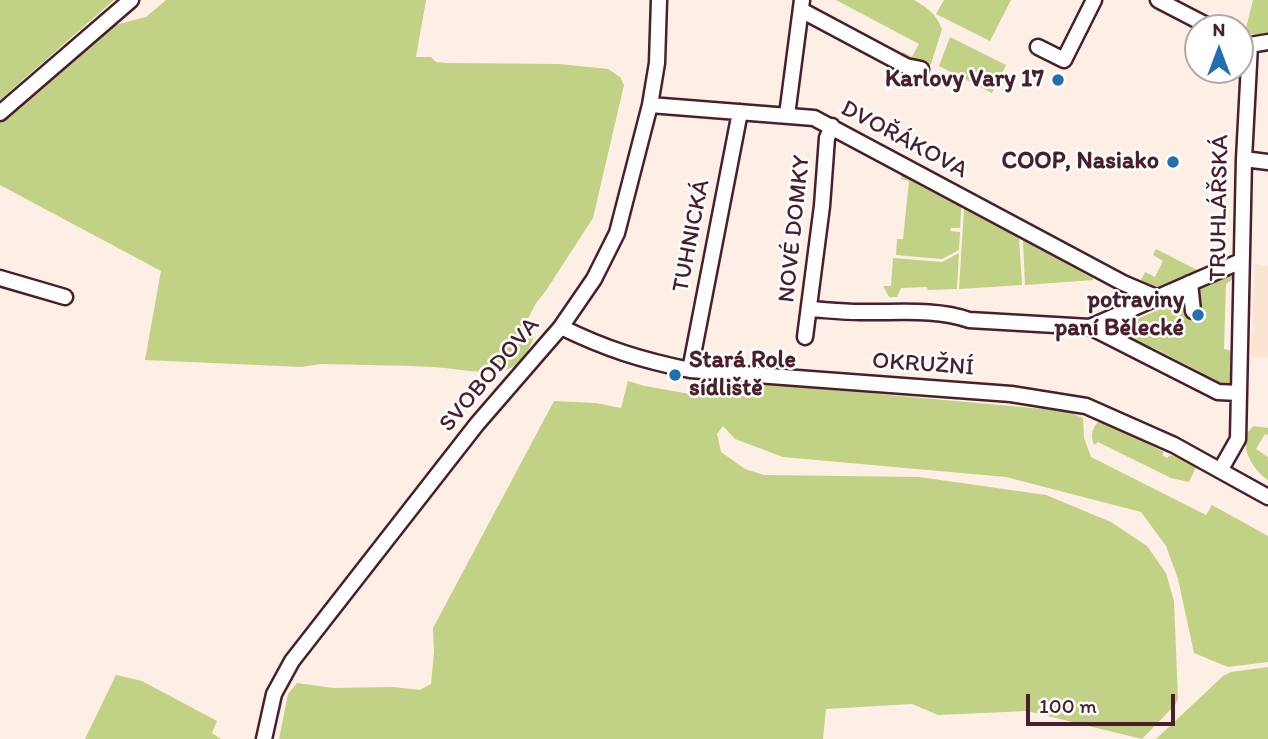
<!DOCTYPE html>
<meta charset="utf-8">
<style>
body{margin:0}
#map{position:relative;width:1268px;height:739px;overflow:hidden;background:#fdefe5;font-family:Itim,sans-serif}
canvas{display:block}
.north{position:absolute;left:1184px;top:14px;width:70px;height:70px;box-sizing:border-box;background:#fff;border:2px solid #b7a5aa;border-radius:50%;rotate:0deg;font-size:19px;font-weight:700;line-height:28px;text-align:center;color:#4a1f2b}
.north::after{content:'';display:block;margin:auto;width:24px;height:32px;background:#1f6fb2;clip-path:polygon(50% 0,100% 100%,50% 72%,0 100%)}
.scale{position:absolute;left:1026px;top:694px;width:149px;height:32px;box-sizing:border-box;border:4px solid #4a1f2b;border-top:0;padding-left:9px;font-size:21px;line-height:24px;white-space:nowrap;color:#4a1f2b;-webkit-text-stroke:5px #fff;paint-order:stroke}
</style>
<div id="map">
<canvas width="1268" height="739"></canvas>
<div class="north">N</div>
<div class="scale">100 m</div>
</div>
<script>
const ctx = document.querySelector('canvas').getContext('2d');
ctx.lineJoin = 'round';
function paint(path, color) { ctx.fillStyle = color; ctx.fill(path, 'evenodd'); }
function stroke(path, color, width, dash) { ctx.strokeStyle = color; ctx.lineWidth = width; ctx.lineCap = dash ? 'butt' : 'round'; ctx.setLineDash(dash || []); ctx.stroke(path); }
function drawText(font, color, halo, rows, align = 'center') {
  ctx.font = font + ' Itim,sans-serif'; ctx.lineWidth = 5; ctx.setLineDash([]); ctx.textBaseline = 'middle'; ctx.strokeStyle = halo; ctx.fillStyle = color; for (const [text, x, y, turn = 0] of rows) {
    ctx.save(); ctx.translate(x, y); ctx.rotate((+turn || 0) * Math.PI / 180); ctx.textAlign = isNaN(turn) ? turn : align; if (halo) ctx.strokeText(text, 0, 0); ctx.fillText(text, 0, 0); ctx.restore();
  }
}
const built = new Path2D(`
 M1255,264L1268,266V357H1251Z`);
const green = new Path2D(`
 M0,0H114L0,100Z
 M166,0H426L416,57H431L436,62L446,63L559,64L608,69L620,77L624,85L593,218L545,292L536,303L525,324L534,336C530,348 522,365 508,369C490,376 453,368 433,367C395,365 357,365 320,364L302,367L145,360L161,271L0,185V120L111,26L146,17Z
 M836,0H914C928,8 936,14 942,29L931,64L926,66L899,59L903,52L912,57L919,44Z
 M944,0H1011L990,41L936,14Z
 M1253,0H1268V35H1255L1245,32Z
 M950,37L1006,65L992,93L939,66Z
 M902,172L915,173L908,179L951,202L958,197L962,198L960,228H951L950,231L960,232L959,250L942,259L896,255L897,239H903L909,181L901,179Z
 M964,209L1019,238L1022,285L959,289Z
 M1023,240L1055,257L1063,252L1067,254L1060,260L1093,278V280L1025,285Z
 M1156,249L1201,272L1161,289L1141,280L1145,272L1155,277L1163,261L1153,255Z
 M959,253L957,289L928,290L927,287L901,288L897,297H889L883,286H891L893,258L942,262Z
 M1230,270L1234,272V278L1226,284L1224,349L1229,350L1233,355L1232,383L1229,385L1203,382L1200,372L1152,347L1146,351L1118,334V321L1126,315L1130,322L1177,302L1174,294Z
 M628,381L645,386L695,395L726,396L739,387L768,384L1066,411L1083,418L1084,438L1091,457L1206,515L1212,505L1268,536V662L1228,667L1194,653L1178,579L1166,546L1141,512L1006,477L783,457L735,439L723,426L717,434L721,452L745,469L764,475L919,477L1046,495L1111,522L1147,546L1166,573L1174,601L1178,699L1175,705L1142,739L1027,711L938,715L912,704L826,709L823,739H279L288,694L297,683L333,688L393,687L420,690L431,684L434,652L433,628L554,401L596,403L621,408Z
 M1101,420L1164,452L1162,455L1167,458L1170,455L1197,465L1189,482L1171,478L1098,442L1094,445C1090,435 1092,426 1101,420Z
 M1254,426L1268,428V435L1265,434L1256,449L1268,457V480C1251,469 1235,439 1254,426Z
 M1268,667V739H1156L1223,676L1231,672Z
 M116,675L142,681L217,721L212,733L221,739H85Z`);
const minor = new Path2D(`
 M1158,0L1212,28
 M801,10L906,66L921,69
 M1038,47L1064,60L1094,0
 M650,105L814,118L1123,283L1156,297
 M0,113L131,0
 M787,115L802,0
 M1244,159L1268,162
 M0,278L65,297
 M1190,283L1193,311
 M810,309C826,310 843,312 860,312C895,313 935,308 969,320L1090,327L1241,261
 M561,327C606,349 641,360 690,370L1011,394L1086,406L1174,445L1268,497
 M1090,327L1218,392L1239,393
 M805,337L822,206L827,138L832,126
 M690,370L740,112
 M1221,469L1238,439L1244,159L1250,45L1268,42
 M264,739L274,694L292,661L477,424L561,327L594,279L617,233L650,105L657,63L659,0`);
const markers = [
 [1058,80,7,"#1f6fb2"],
 [1173,162,7,"#1f6fb2"],
 [1198,315,7,"#1f6fb2"],
 [675,375,7,"#1f6fb2"]
];
const poiNames = [
 ["Karlovy Vary 17",1044,80],
 ["COOP, Nasiako",1159,162],
 ["potraviny",1184,301],
 ["paní Bělecké",1184,329],
 ["Stará Role",689,361,"left"],
 ["sídliště",689,389,"left"]
];
const streetNames = [
 ["DVOŘÁKOVA",904,140,28],
 ["TRUHLÁŘSKÁ",1220,208,-89],
 ["NOVÉ DOMKY",795,229,-84],
 ["TUHNICKÁ",692,236,-79],
 ["OKRUŽNÍ",923,365,4],
 ["SVOBODOVA",490,375,-50]
];
paint(built, '#fce4d3');
paint(green, '#c1d185');
stroke(minor, '#4a1f2b', 19);
stroke(minor, '#fff', 14);
for (const [x, y, r, color] of markers) { const dot = new Path2D(); dot.arc(x, y, r, 0, 2 * Math.PI); ctx.fillStyle = color; ctx.fill(dot); stroke(dot, '#fff', 2.5); }
drawText('bold 24px', '#4a1f2b', '#fff', poiNames, 'right');
drawText('24px', '#4a1f2b', '#fff', streetNames);
</script>
